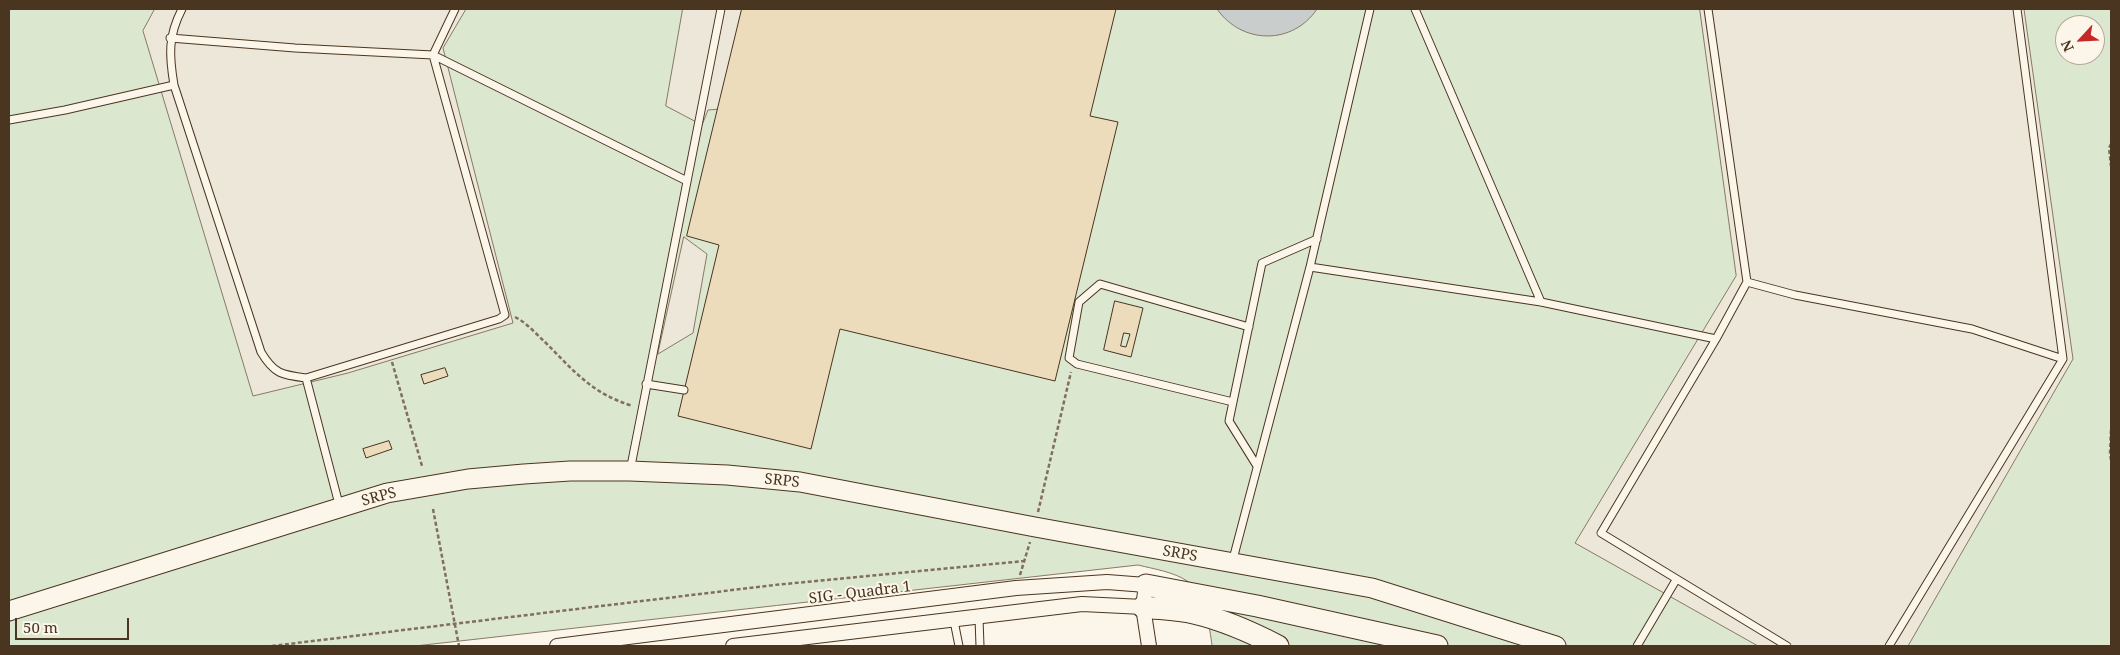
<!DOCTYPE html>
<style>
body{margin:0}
#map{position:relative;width:2120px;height:655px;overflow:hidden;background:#fbf6e9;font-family:"Noto Serif",serif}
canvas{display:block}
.frame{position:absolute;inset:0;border:10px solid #4a3520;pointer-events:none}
.north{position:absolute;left:2055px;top:15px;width:50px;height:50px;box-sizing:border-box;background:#fbf6e9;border:1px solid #b4a999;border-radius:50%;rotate:245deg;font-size:14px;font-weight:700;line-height:20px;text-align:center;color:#4a3520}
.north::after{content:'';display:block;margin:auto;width:18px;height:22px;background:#c62828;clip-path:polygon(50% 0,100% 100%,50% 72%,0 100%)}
.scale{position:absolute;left:15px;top:618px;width:114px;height:22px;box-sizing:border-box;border:2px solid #4a3520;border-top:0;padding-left:6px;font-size:15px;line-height:18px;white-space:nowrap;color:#4a3520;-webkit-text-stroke:4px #fbf6e9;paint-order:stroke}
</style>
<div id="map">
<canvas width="2120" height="655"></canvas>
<div class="frame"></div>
<div class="north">N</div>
<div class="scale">50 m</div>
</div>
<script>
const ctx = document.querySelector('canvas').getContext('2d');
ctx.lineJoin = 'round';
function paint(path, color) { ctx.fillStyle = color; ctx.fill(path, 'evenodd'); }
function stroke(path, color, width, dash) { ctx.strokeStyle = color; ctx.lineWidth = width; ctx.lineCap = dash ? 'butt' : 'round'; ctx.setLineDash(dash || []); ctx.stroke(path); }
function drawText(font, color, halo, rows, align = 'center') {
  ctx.font = font + ' "Noto Serif",serif'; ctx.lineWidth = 4; ctx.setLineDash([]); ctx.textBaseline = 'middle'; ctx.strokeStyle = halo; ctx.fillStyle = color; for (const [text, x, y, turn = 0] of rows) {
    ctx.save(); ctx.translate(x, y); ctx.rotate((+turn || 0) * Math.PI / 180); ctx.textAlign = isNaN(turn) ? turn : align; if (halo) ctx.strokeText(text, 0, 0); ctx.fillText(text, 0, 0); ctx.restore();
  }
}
const green = new Path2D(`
 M9,9H2111V646H1212C1210,628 1204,592 1187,581C1174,572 1154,569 1138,565L415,646H9ZM2065,25H2095V55H2065Z`);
const parking = new Path2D(`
 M155,9H466L443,48L513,323L348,373L253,396L143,31Z
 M683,9H743L721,109L708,110L702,125L666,106Z
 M1700,9H2024L2073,359L1908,646H1758L1575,543L1736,276Z
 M684,237L707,254L693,333L658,354Z`);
const water = new Path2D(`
 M1217,9H1317C1293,45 1242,45 1217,9Z`);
const building = new Path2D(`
 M742,9H1116L1090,116L1118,122L1055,381L840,329L811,449L678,416L719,245L687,236Z
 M1115,301L1143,308L1131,357L1104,350ZM1124,333L1130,334L1126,347L1121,346Z
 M445,368L448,376L424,384L421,375Z
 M389,441L392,449L366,458L363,449Z`);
const path = new Path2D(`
 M2111,144L2109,148L2111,166
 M515,317C527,323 536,334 545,342C574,371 592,394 633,406
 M392,362L422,466
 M2111,430L2110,453L2111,460
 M433,509L459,646
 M1038,512L1071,372
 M1020,575L1030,542
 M272,646L774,585L1024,561`);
const service = new Path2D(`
 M182,9C168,36 169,55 174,85L261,352C274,374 282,375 306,378L499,319L505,315L433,55L455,9
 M1415,9L1541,302
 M1708,9L1747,282L1716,339L1601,533L1787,646
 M170,38L295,48L433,55L687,181
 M9,120L65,110L174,85
 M1310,267L1370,9
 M1747,282L1795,295L1972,329L2063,359
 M306,378L340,508
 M646,384L684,390
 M1233,402L1077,364L1069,358L1079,302L1100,284L1249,327
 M1257,466L1229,421L1262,263L1317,239
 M630,471L721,9
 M1232,563L1310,267L1541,302L1716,339
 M979,618L980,646
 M954,621L959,646
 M1637,646L1676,580
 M1889,646L2063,359L2017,9`);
const minor = new Path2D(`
 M557,646L1016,588L1107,582L1146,585L1143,607L1149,646
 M733,646L1082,604L1143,607`);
const secondary = new Path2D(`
 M9,611L387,493L468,479L524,474L570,471H630L727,475L800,482L1035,527L1372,588L1556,646`);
const primary = new Path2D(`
 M1146,585L1257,606L1437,646
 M1143,607C1160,609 1178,609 1194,613C1224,620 1251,632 1278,646`);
const streetNames = [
 ["SRPS",782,481,6],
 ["SRPS",379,497,-15],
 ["SRPS",1180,554,10],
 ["SIG - Quadra 1",860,593,-7]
];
paint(green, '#dce7d0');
stroke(green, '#887966', 1);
paint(parking, '#ede7d9');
stroke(parking, '#887966', 1);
paint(water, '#c9cecd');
stroke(water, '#887966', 1);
paint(building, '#ecdcbc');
stroke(building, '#4a3520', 1);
stroke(service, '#4a3520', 9);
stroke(minor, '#4a3520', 16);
stroke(secondary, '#4a3520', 21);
stroke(primary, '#4a3520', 23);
stroke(path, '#7f6f5c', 2.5, [4, 2.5]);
stroke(service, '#fbf6e9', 7);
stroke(minor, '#fbf6e9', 14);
stroke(secondary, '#fbf6e9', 19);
stroke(primary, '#fbf6e9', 21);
drawText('15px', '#4a3520', '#fbf6e9', streetNames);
</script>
